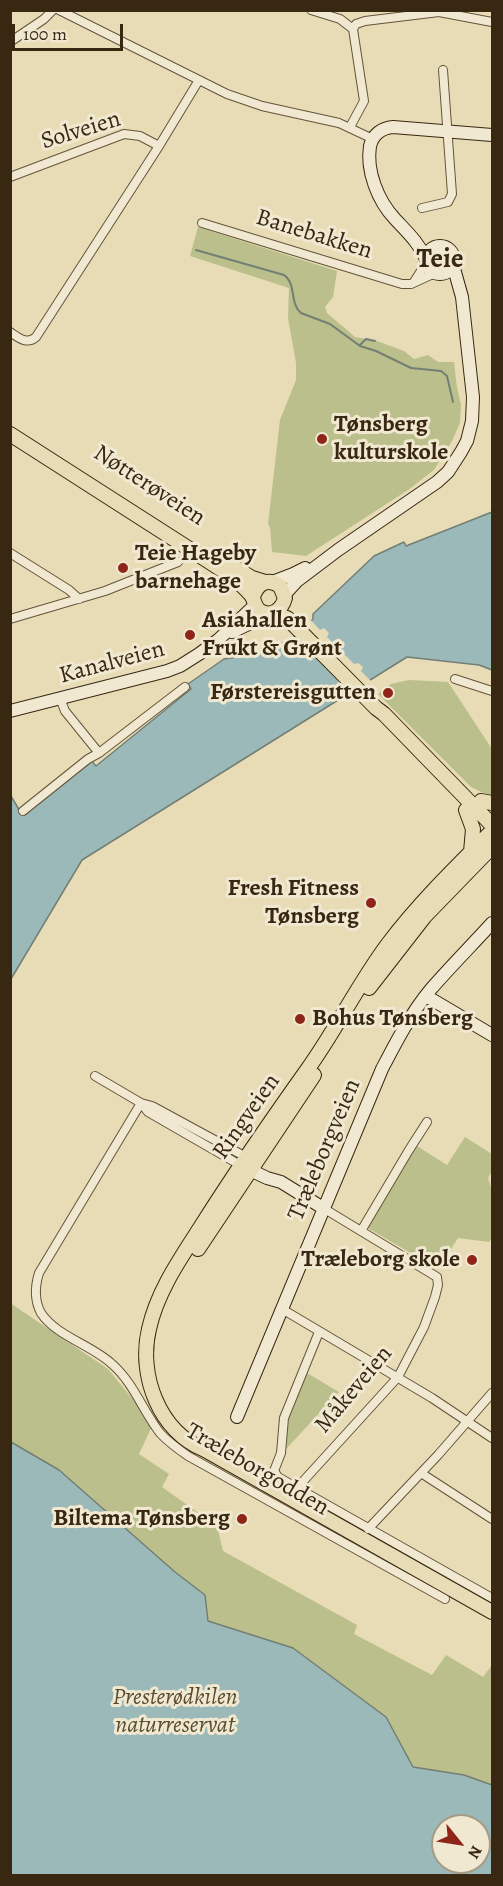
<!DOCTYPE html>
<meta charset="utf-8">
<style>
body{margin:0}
#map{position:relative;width:503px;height:1886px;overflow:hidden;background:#e8dcb7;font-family:Alegreya,serif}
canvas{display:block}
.frame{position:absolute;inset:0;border:12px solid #382711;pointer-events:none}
.north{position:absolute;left:431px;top:1814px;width:60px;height:60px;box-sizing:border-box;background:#f0e8d0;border:2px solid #a69b84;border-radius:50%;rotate:120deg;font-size:16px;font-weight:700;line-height:24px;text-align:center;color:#382711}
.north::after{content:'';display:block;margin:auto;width:21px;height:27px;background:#8f2418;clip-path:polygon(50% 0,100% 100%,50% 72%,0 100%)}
.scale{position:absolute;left:12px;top:24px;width:111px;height:27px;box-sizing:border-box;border:3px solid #382711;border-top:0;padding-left:8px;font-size:18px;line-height:21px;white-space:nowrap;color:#382711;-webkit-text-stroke:4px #f0e8d0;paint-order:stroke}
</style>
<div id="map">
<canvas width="503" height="1886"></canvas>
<div class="frame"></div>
<div class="north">N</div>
<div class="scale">100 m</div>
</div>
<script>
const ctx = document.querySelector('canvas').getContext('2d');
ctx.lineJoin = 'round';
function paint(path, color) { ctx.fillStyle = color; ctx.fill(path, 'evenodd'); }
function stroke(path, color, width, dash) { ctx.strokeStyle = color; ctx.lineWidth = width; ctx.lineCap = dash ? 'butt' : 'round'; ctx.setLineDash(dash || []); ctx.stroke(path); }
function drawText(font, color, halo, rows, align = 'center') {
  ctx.font = font + ' Alegreya,serif'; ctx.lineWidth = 6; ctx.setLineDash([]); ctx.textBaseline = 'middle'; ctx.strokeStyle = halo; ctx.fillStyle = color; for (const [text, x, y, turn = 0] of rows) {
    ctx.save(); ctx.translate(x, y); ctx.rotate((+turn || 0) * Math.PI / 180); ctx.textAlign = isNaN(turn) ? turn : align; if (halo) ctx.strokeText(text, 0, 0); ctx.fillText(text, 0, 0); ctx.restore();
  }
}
const green = new Path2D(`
 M198,227L337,271L333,297L325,307L327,313L355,337L377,341L404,351L414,359L428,355L438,362H454L457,388L461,405L460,423L452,441L434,470L408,490L306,556L272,552L270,527L268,524L280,420L296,380V363L288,318L289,288L190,256Z
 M409,680L448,682L492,749V797L471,787L378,694L391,684Z
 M465,1137L492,1154V1171L488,1178L492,1190V1237L489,1242L458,1238L438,1269L366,1227L417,1146L447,1165Z
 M10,1303L108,1369L153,1424L139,1454L169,1474L162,1487L217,1526L223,1551L357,1625L354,1634L432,1675L446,1655L483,1677L492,1665V1875H11ZM443,1826H479V1862H443Z
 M307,1373L339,1392L286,1449L289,1418Z`);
const water = new Path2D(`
 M492,512V670L479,665L407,657L82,860L11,979V796L21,813L90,759L96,766L191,689L188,684L224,659L257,654L293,638L313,619V614L374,556L404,542L406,546Z
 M11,1442L59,1470L175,1572L205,1595L208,1621L293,1648L386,1717L413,1767L464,1775L492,1785V1875H11ZM443,1826H479V1862H443Z`);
const pier = new Path2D(`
 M309,618L320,630L324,628L329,633L327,637L354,664L358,663L363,667L361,671L372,682L353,694L345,687L342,688L337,684L339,680L311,653L307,654L303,649L304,645L293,634Z`);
const stream = new Path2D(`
 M196,250L284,275C297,284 289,303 301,313L330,324L360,346L376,351L411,368L441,371L447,376L453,402
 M360,345L366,339L375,341`);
const street = new Path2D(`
 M59,10L227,94L262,106L339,123L373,139
 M311,10L340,19L353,29L364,101L350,127
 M353,29L356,24L365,21L439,12L492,22
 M10,42L44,19L53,10
 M10,177L124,134L140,136L159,146L199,80
 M422,208L448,202L452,194L443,70
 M202,223L402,284H411L435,273
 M414,282L426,263
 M10,332C19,338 27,345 36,337L159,146
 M10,553L69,590L79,599
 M10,619L105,591L178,562
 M455,679L492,691
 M60,698L65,711L99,753
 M23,811L88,759L99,753L185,687
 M95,1076L141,1103L152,1106L246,1157
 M141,1103L39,1273C35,1286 34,1300 41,1313C56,1336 92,1345 112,1364C133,1382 143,1411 160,1433C168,1442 178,1449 188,1456L445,1599
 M141,1103L148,1112L240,1165
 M361,1231L409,1150L427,1122
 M282,1309L432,1398L492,1438
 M319,1332L284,1418L281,1453L274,1471L278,1477L492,1598
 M421,1473L492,1519
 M296,1489L398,1377L424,1327L435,1297L438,1285L437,1277L323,1208
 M368,1529L438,1455L492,1393`);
const secondary = new Path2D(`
 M426 260a14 14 0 1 1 28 0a14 14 0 1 1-28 0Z
 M426,259C419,243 407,232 395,219C378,201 366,171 370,146C373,134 382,128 393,127L492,135
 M272,582L293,574L305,568
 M285,594L297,581L338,550L437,482L448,472L461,452L467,441L472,421L473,397L462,297L453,265
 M232,632L269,614
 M10,711L167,671L180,666L199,654L218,640L255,605
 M426,996L492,1035
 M244,1167L267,1178L281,1182L323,1208
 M237,1417L382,1069C396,1042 411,1013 431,989C451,966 472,945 492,923`);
const primary = new Path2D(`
 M10,434L230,575C237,581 244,587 251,595C255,600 254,607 260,611C272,618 282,609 285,598L280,586C267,577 257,584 253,597
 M224,561L252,578L265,582
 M273,613L287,618L292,623L376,708L384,714L492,825
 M481,801L492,803
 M466,810L473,829L471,852
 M492,831C456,867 419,903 388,944C358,984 336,1030 307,1070C270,1122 234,1174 200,1228C180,1259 157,1292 149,1329C138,1375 159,1432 205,1450L492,1612
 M369,988L425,916L492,847
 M198,1249L314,1075`);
const markers = [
 [322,439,6,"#8f2418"],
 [123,568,6,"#8f2418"],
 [190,635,6,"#8f2418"],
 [388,693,6,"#8f2418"],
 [371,903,6,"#8f2418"],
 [300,1019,6,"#8f2418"],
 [472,1260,6,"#8f2418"],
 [242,1519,6,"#8f2418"]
];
const streetNames = [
 ["Solveien",81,131,-17],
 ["Banebakken",314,235,17],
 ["Nøtterøveien",149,486,33],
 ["Kanalveien",112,663,-15],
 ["Ringveien",247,1117,-55],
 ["Træleborgveien",325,1150,-67],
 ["Måkeveien",354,1390,-50],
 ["Træleborgodden",257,1470,30]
];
const poiNames = [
 ["Tønsberg",334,425],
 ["kulturskole",334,453],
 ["Teie Hageby",135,554],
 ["barnehage",135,582],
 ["Asiahallen",202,621],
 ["Frukt & Grønt",202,649],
 ["Førstereisgutten",376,693,"right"],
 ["Fresh Fitness",359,889,"right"],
 ["Tønsberg",359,917,"right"],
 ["Bohus Tønsberg",312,1019],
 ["Træleborg skole",460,1260,"right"],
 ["Biltema Tønsberg",230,1519,"right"]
];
const parkNames = [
 ["Presterødkilen",175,1698],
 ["naturreservat",175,1726]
];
const quarterNames = [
 ["Teie",440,260]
];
paint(green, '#babf8b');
paint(water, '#9bb9b8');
stroke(water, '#737f75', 1.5);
paint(pier, '#e8dcb7');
stroke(stream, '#737f75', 2);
stroke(street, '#64543a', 10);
stroke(secondary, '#382711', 14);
stroke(primary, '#382711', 16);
stroke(street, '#f0e8d0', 8);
stroke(secondary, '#f0e8d0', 12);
stroke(primary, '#e8dcb7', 14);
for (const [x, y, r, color] of markers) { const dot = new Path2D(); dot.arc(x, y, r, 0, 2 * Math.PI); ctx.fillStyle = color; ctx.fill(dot); stroke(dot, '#f0e8d0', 2); }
drawText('24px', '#382711', '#f0e8d0', streetNames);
drawText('bold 24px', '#382711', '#f0e8d0', poiNames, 'left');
drawText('italic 24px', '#584d30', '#f0e8d0', parkNames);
drawText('bold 27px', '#382711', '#f0e8d0', quarterNames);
</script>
